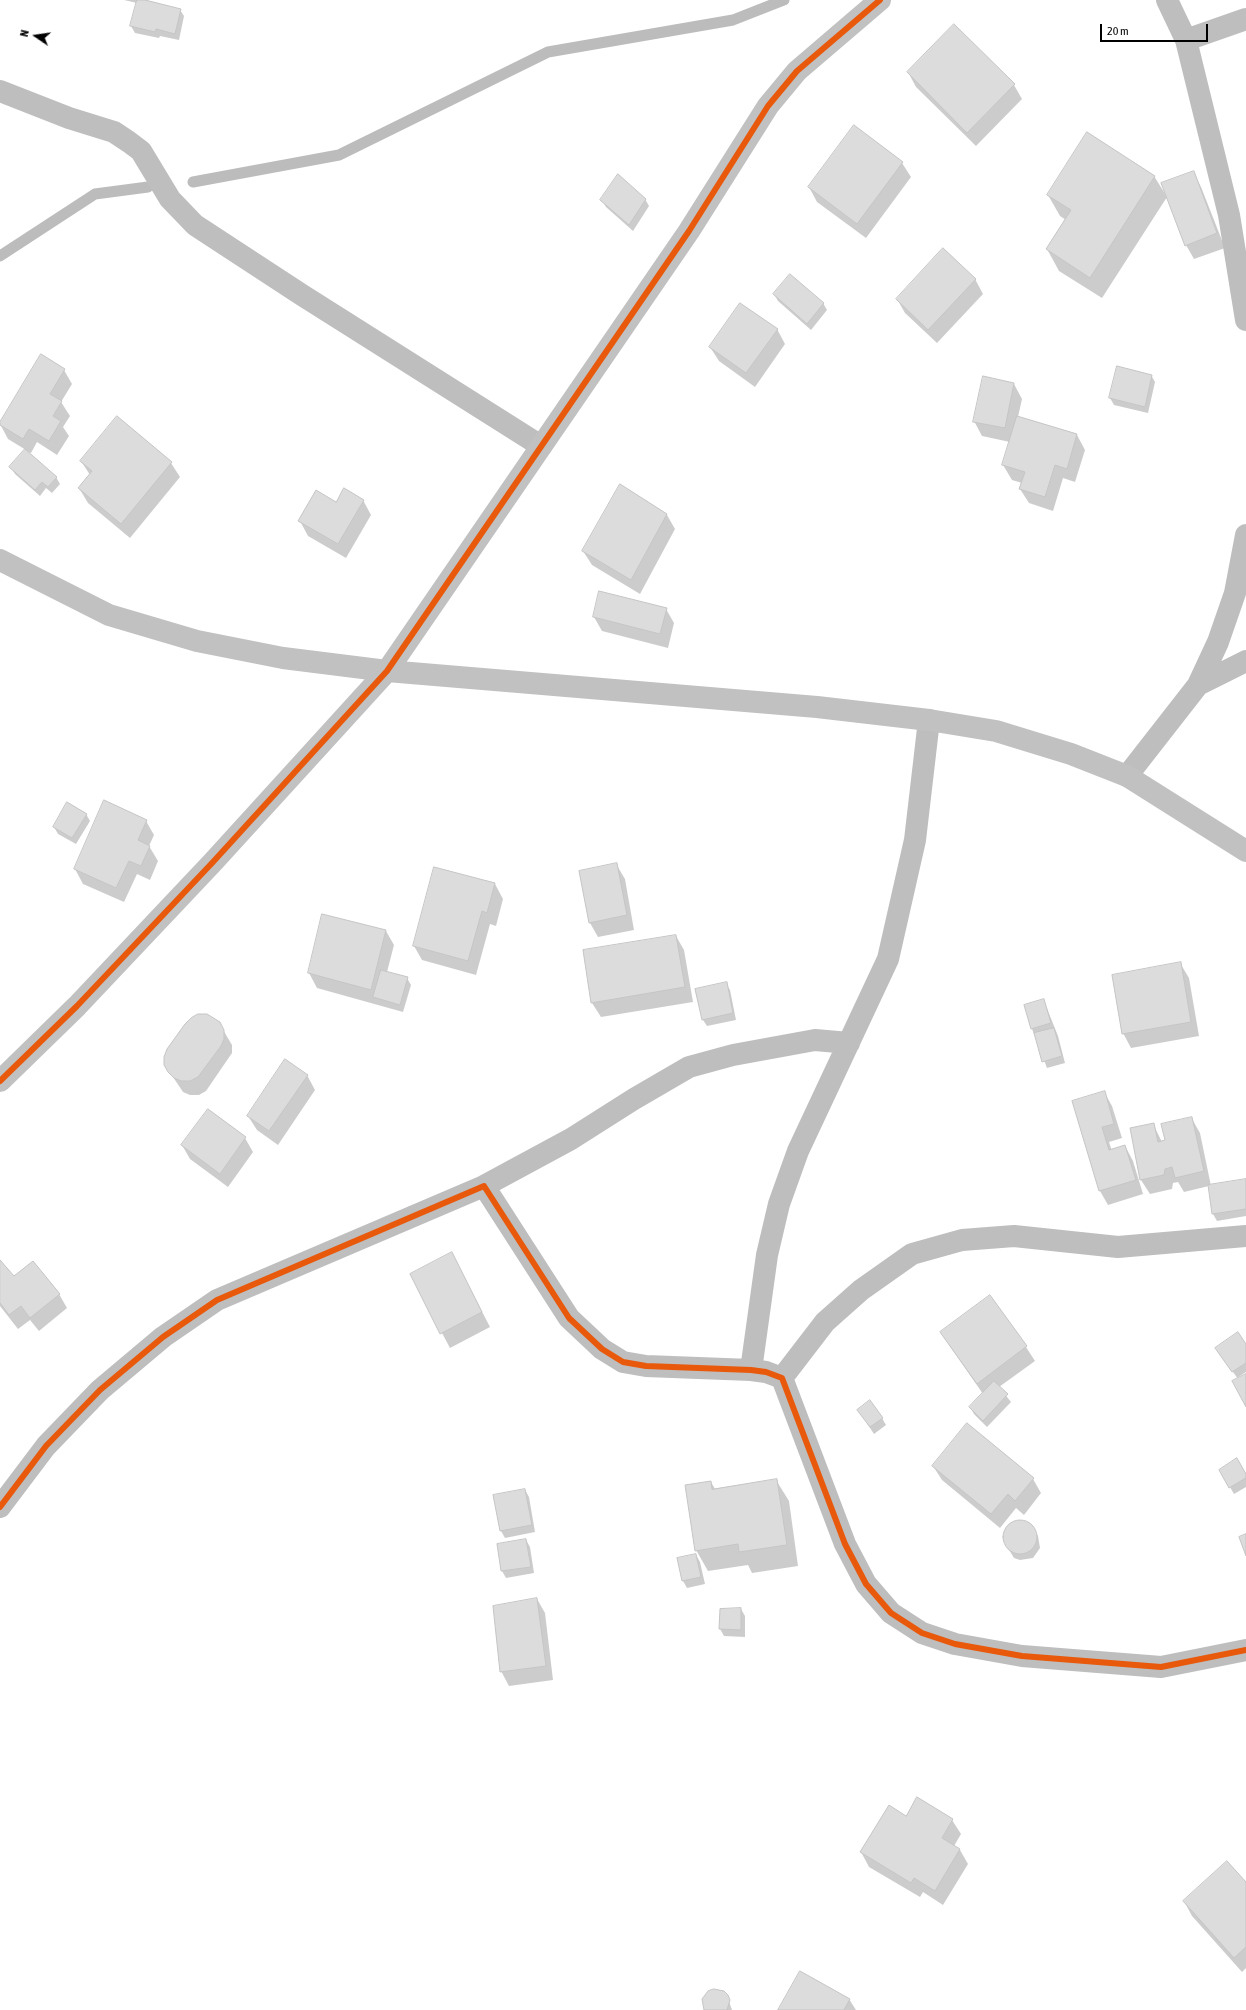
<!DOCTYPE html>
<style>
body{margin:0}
#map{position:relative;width:1246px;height:2010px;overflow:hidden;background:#fff;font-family:"Asap Condensed",sans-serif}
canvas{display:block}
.north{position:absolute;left:16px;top:16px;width:40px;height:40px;-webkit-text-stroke:3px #fff;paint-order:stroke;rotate:283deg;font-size:11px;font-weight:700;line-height:16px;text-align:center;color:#000}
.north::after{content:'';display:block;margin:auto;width:14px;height:18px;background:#000;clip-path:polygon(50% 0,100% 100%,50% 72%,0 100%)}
.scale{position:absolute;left:1100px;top:24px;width:108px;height:18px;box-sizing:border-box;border:2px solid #000;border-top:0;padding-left:5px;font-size:12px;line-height:14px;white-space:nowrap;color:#000;-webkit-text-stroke:3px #fff;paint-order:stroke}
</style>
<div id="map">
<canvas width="1246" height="2010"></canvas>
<div class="north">N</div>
<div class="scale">20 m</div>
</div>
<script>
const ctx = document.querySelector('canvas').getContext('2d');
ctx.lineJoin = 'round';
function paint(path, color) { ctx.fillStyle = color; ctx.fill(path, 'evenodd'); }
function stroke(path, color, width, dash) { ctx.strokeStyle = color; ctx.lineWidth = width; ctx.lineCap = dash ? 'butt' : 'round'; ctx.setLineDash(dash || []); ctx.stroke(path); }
const shadow = new Path2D(`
 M124,0H146L180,10L184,16L179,40L160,36L159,38L135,33L131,26L137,3Z
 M908,72L1014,85L1022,99L976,146L916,87Z
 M854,127L902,163L911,177L866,238L817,202L809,187Z
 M1193,172L1201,187L1225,248L1194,259L1186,245Z
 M1154,176L1167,197L1102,298L1059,271L1047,249L1066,220L1060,216L1048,195Z
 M645,199L649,206L633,231L606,207L602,200Z
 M975,279L983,294L937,343L905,313L897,299Z
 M774,294L823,303L827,310L811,330L778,301Z
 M777,329L785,344L755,387L719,361L710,347Z
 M64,370L72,384L61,402L70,416L63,427L69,436L57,455L37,442L31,453L25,451L56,477L60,484L52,493L46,488L40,496L15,474L11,467L26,450L8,439L0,424Z
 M1151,375L1155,382L1148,413L1114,405L1110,398Z
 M1014,384L1022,399L1018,417L1077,435L1085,450L1075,482L1063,478L1053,511L1029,503L1020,489L1022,483L1012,480L1003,465L1010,442L982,436L974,421Z
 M81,461L171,463L180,477L130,538L88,503L79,488L90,475Z
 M621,486L667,515L675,529L640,594L592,565L583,551Z
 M363,500L371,515L346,558L308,536L300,521L336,504Z
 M666,609L674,623L668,648L602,631L594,617Z
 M86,814L90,821L76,844L58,834L54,827Z
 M146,821L154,835L149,846L158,861L150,880L137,874L124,902L83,884L75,869Z
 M616,864L625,879L634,930L598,937L590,923Z
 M435,868L495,884L503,899L496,926L490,924L476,975L422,960L414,946Z
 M323,916L386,931L394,945L387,972L407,978L411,985L403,1012L317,988L309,973Z
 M676,936L684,950L693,1002L601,1017L592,1003Z
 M1180,963L1189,978L1199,1036L1131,1048L1123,1033Z
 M726,984L730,990L736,1020L707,1026L703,1020Z
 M1044,1001L1058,1036L1065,1063L1047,1068L1032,1029Z
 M219,1023L232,1045V1053L206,1091L199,1095H190L183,1092L165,1065Z
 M307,1075L315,1090L278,1145L257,1130L248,1116Z
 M1104,1092L1112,1106L1122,1138L1109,1142L1112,1151L1125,1146L1133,1161L1143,1194L1108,1205L1100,1191L1073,1102Z
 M1192,1119L1200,1133L1211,1186L1246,1181V1216L1217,1221L1213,1214L1209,1186L1184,1192L1178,1182L1173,1183L1172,1189L1150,1194L1141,1180L1131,1129L1153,1124L1162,1142L1166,1141Z
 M245,1138L253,1152L228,1187L190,1159L182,1145Z
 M0,1262L14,1278L59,1294L67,1308L39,1331L30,1320L18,1329L0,1306Z
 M459,1267L490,1327L450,1348L411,1275Z
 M990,1297L1026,1347L1035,1361L999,1387L1011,1402L987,1427L974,1414L970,1407L983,1394L941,1333Z
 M1246,1346V1372L1237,1378L1238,1379L1246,1375V1405L1238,1379L1221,1355Z
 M858,1410L882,1418L886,1425L874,1434Z
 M933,1466L1033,1479L1041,1493L1024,1515L1016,1508L1000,1528L942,1480Z
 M1220,1470L1246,1476V1487L1234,1494Z
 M776,1480L789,1501L798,1566L752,1573L748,1565L708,1571L696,1550L711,1482L715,1489Z
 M525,1490L529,1497L535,1532L505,1538L501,1531L494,1496Z
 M1017,1521L1030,1524L1038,1536L1040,1548L1033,1558L1020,1560L1014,1558L1003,1540L1004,1533L1011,1523Z
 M526,1540L530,1547L534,1573L506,1578L502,1571Z
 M696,1555L700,1562L705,1584L687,1588L683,1581L679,1559Z
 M537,1599L545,1613L553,1680L509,1686L501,1671Z
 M741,1609L745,1616V1637L724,1636L720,1629Z
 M906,1817L952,1820L961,1834L954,1846L960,1850L968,1864L943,1905L923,1892L920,1897L869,1867L861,1852Z
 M1246,1884V1968L1242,1972L1192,1916L1184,1901Z
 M719,1990L727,1996L732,2010H705L709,1992Z
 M849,1999L856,2010H779Z`);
const stream = new Path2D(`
 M193,182L339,155L548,52L733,20L784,0
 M0,256L95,194L148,187`);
const building = new Path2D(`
 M137,0H145L181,9L175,34L156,29L155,32L130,26Z
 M954,24L1015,84L967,133L907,72Z
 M854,125L903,162L857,224L808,187Z
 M1087,132L1155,176L1090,278L1046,249L1071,210L1047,195Z
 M1194,171L1217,233L1185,246L1161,183Z
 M618,174L646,199L629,225L600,200Z
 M943,248L976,279L928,330L896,299Z
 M790,274L824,303L807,324L773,294Z
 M740,303L778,329L746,373L709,347Z
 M41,354L65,369L50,394L62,401L53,416L61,421L49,441L29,429L23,439L0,425V422Z
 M1117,366L1152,375L1145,407L1109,398Z
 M983,376L1014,383L1005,428L973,422Z
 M117,416L172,462L121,524L78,488L92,471L80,461Z
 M1017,416L1077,434L1067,469L1055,465L1045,497L1019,489L1025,472L1002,465Z
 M25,449L57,477L48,487L42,482L35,490L9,467Z
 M620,484L667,514L631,580L582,551Z
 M344,488L364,500L338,544L298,521L316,490L336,502Z
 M599,591L667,608L660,634L593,617Z
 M104,800L147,820L138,840L150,846L141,866L129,861L116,888L74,869Z
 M67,802L87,814L72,838L53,827Z
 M617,863L627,915L589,923L579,871Z
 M434,867L495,883L487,913L482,911L468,961L413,946Z
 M322,914L386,930L371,990L308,973Z
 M676,935L685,987L591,1003L583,950Z
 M1181,962L1191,1022L1122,1034L1112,975Z
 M381,970L408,977L400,1005L373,997Z
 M727,982L733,1013L702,1020L695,989Z
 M1044,999L1051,1023L1031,1029L1024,1005Z
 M198,1014H207L220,1022L224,1030V1039L221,1046L198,1077L190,1081H181L174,1078L168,1072L164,1065V1057L167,1049L185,1024L191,1018Z
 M1054,1028L1062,1056L1042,1062L1034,1033Z
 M285,1059L308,1075L269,1131L247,1116Z
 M1105,1091L1114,1124L1102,1127L1109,1150L1125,1145L1136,1180L1099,1191L1072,1101Z
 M208,1109L246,1137L220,1174L181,1145Z
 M1192,1117L1204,1171L1175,1178L1172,1167L1165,1169L1164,1175L1140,1180L1130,1128L1154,1123L1158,1142L1165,1140L1161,1124Z
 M1246,1179V1209L1212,1214L1208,1185Z
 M452,1252L482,1312L440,1334L410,1274Z
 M0,1260L14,1276L33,1261L60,1294L30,1318L21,1306L9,1315L0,1303Z
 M990,1295L1027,1346L977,1384L940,1332Z
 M1238,1332L1246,1344V1363L1232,1372L1215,1348Z
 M1246,1374V1407L1232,1381Z
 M994,1381L1008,1394L983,1421L969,1407Z
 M870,1400L883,1418L870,1427L857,1410Z
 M967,1423L1034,1478L1015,1501L1008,1494L991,1514L932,1466Z
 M1237,1458L1246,1474V1478L1229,1488L1219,1470Z
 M777,1479L787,1545L739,1552L738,1544L695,1551L685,1485L711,1481L712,1489Z
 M525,1489L532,1525L500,1531L493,1495Z
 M1003 1537a17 17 0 1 1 34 0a17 17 0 1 1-34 0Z
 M1246,1534V1556L1239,1537Z
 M526,1539L531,1567L501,1571L497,1544Z
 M696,1554L701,1577L682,1581L677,1558Z
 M537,1598L546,1666L500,1672L493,1606Z
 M741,1608V1630L719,1629L720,1609Z
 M917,1797L953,1819L942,1838L960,1849L935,1891L914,1878L911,1883L860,1852L889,1805L906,1816Z
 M1227,1861L1246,1882V1947L1234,1958L1183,1901Z
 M800,1971L850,1999L844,2010H778Z
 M714,1989L724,1991L728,1995L730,2000L727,2010H704L702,1999L708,1991Z`);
const street = new Path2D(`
 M1167,0L1186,40L1229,215L1246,320
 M1186,40L1246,19
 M0,91L69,118L114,132L129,142L141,151L170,199L195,225L302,295L541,446
 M1198,685L1246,661
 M1127,776L1198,685L1218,642L1235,593L1246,535
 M484,1186L571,1139L634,1099L689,1067L733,1055L815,1040L849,1043
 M751,1370L767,1255L779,1204L798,1151L888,959L915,840L929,720
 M782,1378L825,1322L861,1290L912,1254L962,1240L1014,1236L1118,1247L1246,1236
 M0,1507L46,1446L100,1390L163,1337L217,1300L484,1186L569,1318L602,1349L623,1362L646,1366L751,1370L766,1372L782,1378L845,1544L866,1584L891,1613L922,1633L955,1644L1022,1656L1161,1667L1246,1650`);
const secondary = new Path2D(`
 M0,560L109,615L197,641L283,658L387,671L817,707L929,720L996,731L1071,754L1127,776L1246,851
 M0,1081L77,1006L213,862L387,671L689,231L768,106L797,71L880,0`);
const cycleway = new Path2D(`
 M0,1081L77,1006L213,862L387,671L689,231L768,106L797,71L880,0
 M0,1507L46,1446L100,1390L163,1337L217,1300L484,1186L569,1318L602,1349L623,1362L646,1366L751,1370L766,1372L782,1378L845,1544L866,1584L891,1613L922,1633L955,1644L1022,1656L1161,1667L1246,1650`);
paint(shadow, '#0003');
stroke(stream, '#bcbcbc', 11);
paint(building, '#dcdcdc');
stroke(building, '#c5c5c5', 1);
stroke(street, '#bebebe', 22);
stroke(secondary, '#c1c1c1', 22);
stroke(cycleway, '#e8590c', 6);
</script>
